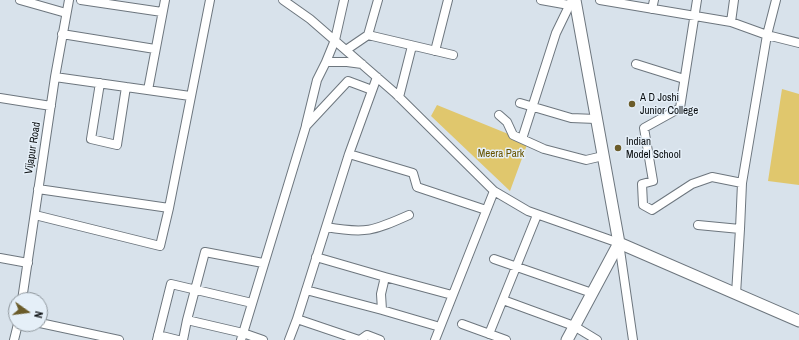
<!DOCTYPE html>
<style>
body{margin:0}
#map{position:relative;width:799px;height:340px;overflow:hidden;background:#d8e2eb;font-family:"Archivo Narrow",sans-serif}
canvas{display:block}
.north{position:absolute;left:8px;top:292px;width:40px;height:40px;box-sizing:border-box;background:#e5eff8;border:1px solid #8d959b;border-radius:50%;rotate:104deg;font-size:11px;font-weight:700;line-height:16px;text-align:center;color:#0a0e10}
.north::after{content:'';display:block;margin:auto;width:14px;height:18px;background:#6b5c2a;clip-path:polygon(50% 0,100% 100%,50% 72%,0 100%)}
</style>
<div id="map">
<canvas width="799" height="340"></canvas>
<div class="north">N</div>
</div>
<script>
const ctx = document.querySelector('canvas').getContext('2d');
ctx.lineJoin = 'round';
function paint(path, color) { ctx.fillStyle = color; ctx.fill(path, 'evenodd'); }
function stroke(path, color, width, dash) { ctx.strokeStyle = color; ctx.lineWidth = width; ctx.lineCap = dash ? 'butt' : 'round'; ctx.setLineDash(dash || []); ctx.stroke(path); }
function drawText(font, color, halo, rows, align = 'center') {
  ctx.font = font + ' "Archivo Narrow",sans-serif'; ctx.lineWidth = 3; ctx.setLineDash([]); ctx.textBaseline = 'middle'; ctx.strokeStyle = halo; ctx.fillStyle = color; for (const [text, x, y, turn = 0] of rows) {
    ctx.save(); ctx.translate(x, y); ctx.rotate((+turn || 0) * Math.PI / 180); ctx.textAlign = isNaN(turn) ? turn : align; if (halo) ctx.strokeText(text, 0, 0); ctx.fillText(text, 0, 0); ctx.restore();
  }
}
const green = new Path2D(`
 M782,89L799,94V185L768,181Z
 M437,105L528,142L510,191L431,116Z`);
const street = new Path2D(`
 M20,0L66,13
 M81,0L162,12
 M283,0L310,19L395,93L494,191L528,211L619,243L633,340
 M541,0L569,5
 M600,0L731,22L734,0
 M697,0L680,108L644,128L653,181L642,184L643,205L652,210L692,184L712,177L742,183
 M652,9L654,0
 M731,22L767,35L799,43
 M62,34L155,49
 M368,35L453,55
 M346,50L368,35L378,0
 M435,51L448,0
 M326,62L335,40L344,0
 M636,64L684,79
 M55,77L190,96
 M100,83L91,139L117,145L126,87
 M148,90L165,0
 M399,97L412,46
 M0,98L51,106
 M520,103L571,118L596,119
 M499,115L507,122L513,135L544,149L586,160L603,156
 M306,125L317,80L326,62H347L362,64
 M522,139L556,33L572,0
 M349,154L413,173L417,187L486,210
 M38,189L169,208
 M35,215L160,246L169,208L210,0
 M698,225L740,229L736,294
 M326,227C366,234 373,231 409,215
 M740,229L742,183L767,35L776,0
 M316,257L385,277L381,294L382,310L440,327
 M0,258L28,263
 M494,259L592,293
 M385,277L452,295
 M306,290L382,310
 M22,300L55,77L69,0
 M503,300L574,326L597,340
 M187,320L205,252L263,263
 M40,323L119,340
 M462,324L506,340
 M489,334L537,215
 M158,335L178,340
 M14,340L18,324
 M157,340L171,284L252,303
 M183,340L187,320L243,333L263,340
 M241,340L306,126L348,81L372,90
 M289,340L297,319
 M359,340L297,319L349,154L377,77
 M360,340L367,335L380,340
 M435,340L494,191`);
const secondary = new Path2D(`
 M575,0L619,243L799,321
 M567,340L619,243`);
const markers = [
 [632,104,4,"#6b5c2a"],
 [618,148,4,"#6b5c2a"]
];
const poiNames = [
 ["A D Joshi",640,98],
 ["Junior College",640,111],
 ["Indian",626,142],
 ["Model School",626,155]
];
const streetNames = [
 ["Vijapur Road",33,148,-81]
];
const parkNames = [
 ["Meera Park",501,154]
];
paint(green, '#e0c76d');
stroke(street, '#6d767e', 10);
stroke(secondary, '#6d767e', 13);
stroke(street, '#fff', 8);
stroke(secondary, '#fff', 11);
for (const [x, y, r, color] of markers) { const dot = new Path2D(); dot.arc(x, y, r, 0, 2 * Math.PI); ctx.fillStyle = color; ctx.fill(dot); stroke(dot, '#e5eff8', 1.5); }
drawText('11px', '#0a0e10', '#e5eff8', poiNames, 'left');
drawText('11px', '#0a0e10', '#e5eff8', streetNames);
drawText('11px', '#675400', '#e5eff8', parkNames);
</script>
